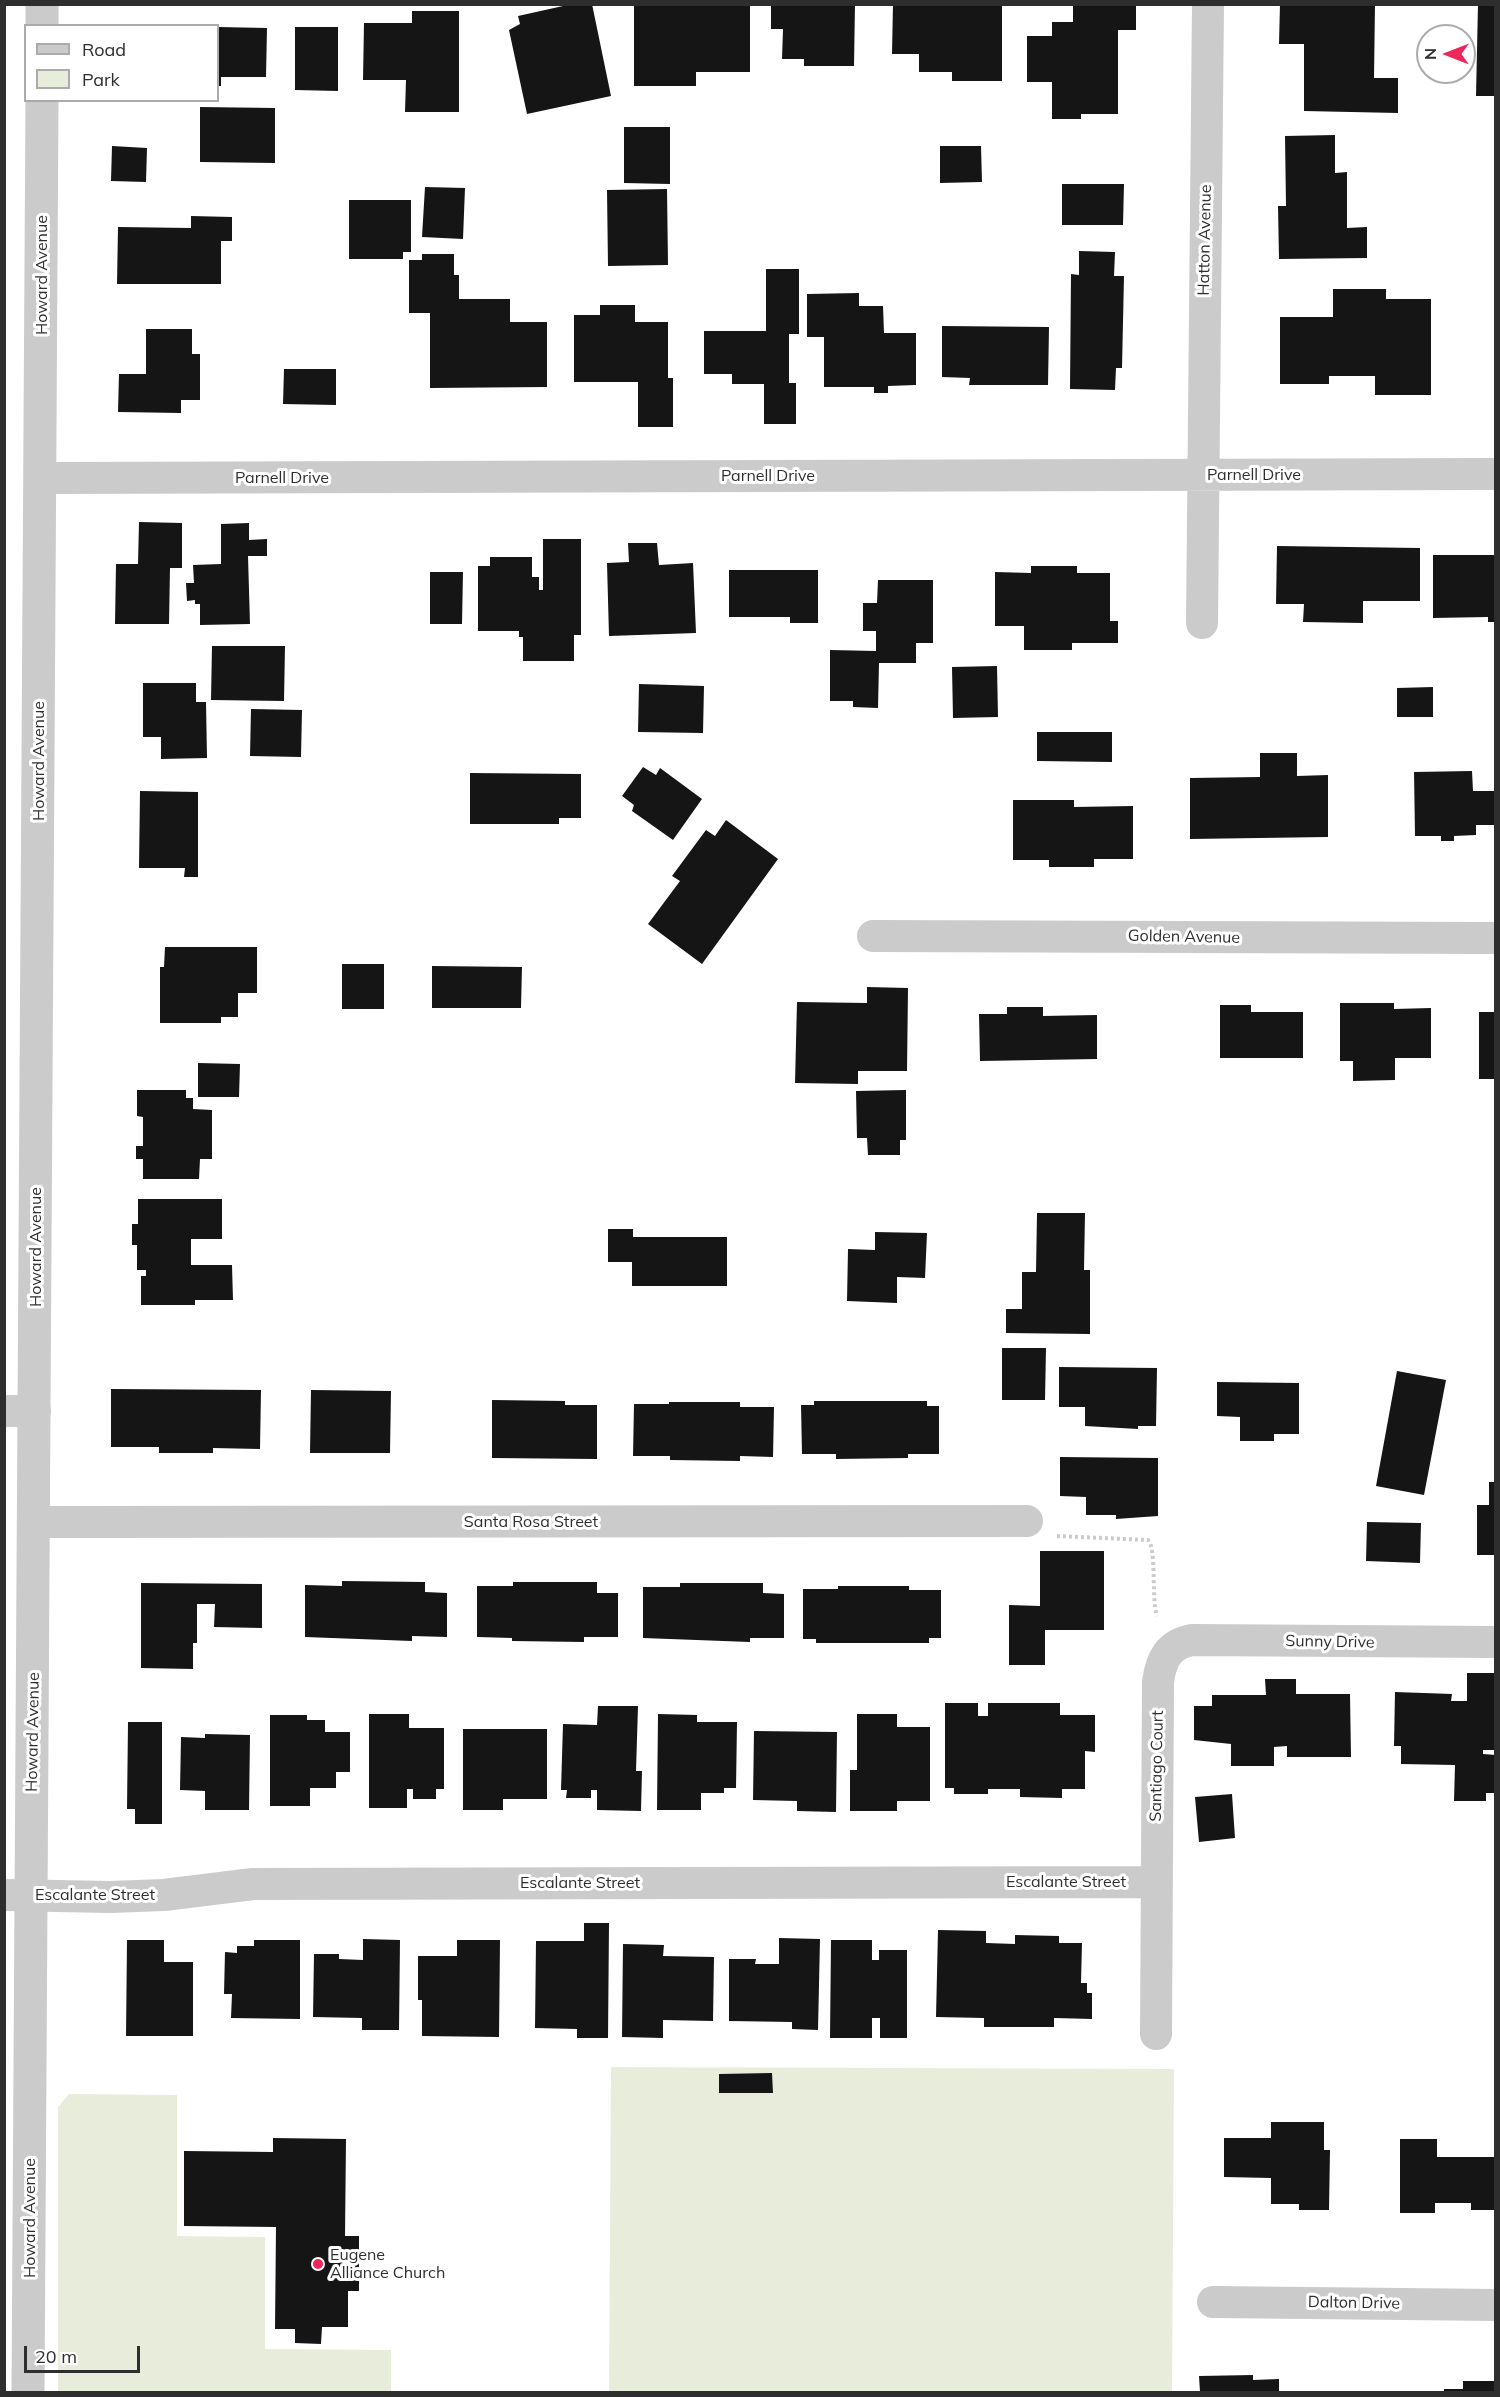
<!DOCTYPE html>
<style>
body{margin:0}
#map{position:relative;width:1500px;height:2397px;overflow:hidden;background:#fff;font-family:Mulish,sans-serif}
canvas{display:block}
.frame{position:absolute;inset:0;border:6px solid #2e2e2e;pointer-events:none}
.legend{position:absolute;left:24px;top:24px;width:195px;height:78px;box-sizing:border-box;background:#fff;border:2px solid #ababab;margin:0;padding:8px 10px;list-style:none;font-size:18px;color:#2e2e2e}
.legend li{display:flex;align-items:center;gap:12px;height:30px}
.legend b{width:30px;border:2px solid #ababab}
.north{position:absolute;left:1416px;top:24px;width:60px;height:60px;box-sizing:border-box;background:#fff;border:2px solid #ababab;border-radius:50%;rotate:270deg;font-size:16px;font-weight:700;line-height:24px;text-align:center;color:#2e2e2e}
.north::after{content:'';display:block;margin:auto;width:21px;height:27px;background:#ef265c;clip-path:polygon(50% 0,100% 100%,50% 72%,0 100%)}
.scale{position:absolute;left:24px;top:2346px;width:116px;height:27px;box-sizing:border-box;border:3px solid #2e2e2e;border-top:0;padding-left:8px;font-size:18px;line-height:21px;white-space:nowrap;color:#2e2e2e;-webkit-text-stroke:4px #fff;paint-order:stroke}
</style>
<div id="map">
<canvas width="1500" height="2397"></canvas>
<div class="frame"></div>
<ul class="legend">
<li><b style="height:8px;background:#cbcbcb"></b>Road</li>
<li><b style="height:16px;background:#e8eddb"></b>Park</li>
</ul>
<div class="north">N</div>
<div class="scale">20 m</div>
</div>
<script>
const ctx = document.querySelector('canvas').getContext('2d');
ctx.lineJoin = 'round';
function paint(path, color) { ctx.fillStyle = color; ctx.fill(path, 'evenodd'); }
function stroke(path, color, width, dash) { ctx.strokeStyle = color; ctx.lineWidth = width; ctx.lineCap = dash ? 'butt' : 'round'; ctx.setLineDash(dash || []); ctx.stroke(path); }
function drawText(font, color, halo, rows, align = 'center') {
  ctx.font = font + ' Mulish,sans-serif'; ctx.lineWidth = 6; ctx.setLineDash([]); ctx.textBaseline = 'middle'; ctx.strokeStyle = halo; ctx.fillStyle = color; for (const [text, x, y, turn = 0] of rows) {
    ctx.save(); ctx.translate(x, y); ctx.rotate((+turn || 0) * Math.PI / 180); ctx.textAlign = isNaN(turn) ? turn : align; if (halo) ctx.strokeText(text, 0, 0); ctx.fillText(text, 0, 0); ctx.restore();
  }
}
const green = new Path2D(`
 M611,2067L1174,2069L1172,2392H609Z
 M69,2094L177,2095V2236L265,2237V2349L391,2350V2392H58V2107Z`);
const building = new Path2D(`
 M572,4H592L611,96L527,114L509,30L520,24L518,16Z
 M634,4H750V72H696V86H634Z
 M771,4H855L854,66H804V59H782L783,29H771Z
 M893,4H1002V81H952V72H919V54H892Z
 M1073,4H1136V30H1118V114H1081V119H1052V82H1027V36H1052V22H1073Z
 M1280,4H1375L1374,78H1398V113L1304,111V44H1279Z
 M1478,4H1496V96H1476Z
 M412,11H459V112H405L406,80H363L364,23H412Z
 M218,27L267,28L266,77H221V86H218Z
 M295,27H338V91L295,90Z
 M200,107L275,108V163L200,162Z
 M624,127H670V184L624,183Z
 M1335,135V173L1347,172V228L1367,227V258L1279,259L1278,206H1286L1285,136Z
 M112,146L147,148L146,182L111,181Z
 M940,146H981L982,182L940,183Z
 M1062,184H1124L1123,225H1062Z
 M425,187L465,188L463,239L422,237Z
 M667,189L668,265L608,266L607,190Z
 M349,200H411V252H403V259H349Z
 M191,216L232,217V241H221V284H117L118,227L191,228Z
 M1079,251L1115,252L1114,276H1124L1122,368H1116L1115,390L1070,389L1071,274L1079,275Z
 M422,254H454V275H459V299H510V322H547V387L430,388V313H409V260H422Z
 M766,269H799V334H789V383H796V424H764V384H732V374H704V331H766Z
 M1333,289H1386V299H1431V395H1375V376H1329V384H1280V317H1333Z
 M859,293V306H883L884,333H916V385L888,386V393H874V387H824V337H807V294Z
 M600,305H635V322H668V378H673V427H638V382H574V315H600Z
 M942,326L1049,327L1048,385H969L970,378L942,377Z
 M146,329H192V354H200V400H181V413L118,412L119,374H146Z
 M284,369H336V405L283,404Z
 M139,522L182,523V568H170L169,624H115L116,564H138Z
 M249,523V540L267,539V556H248L250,624L200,625V604H195V600L187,601L186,583H194L193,565L221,564V524Z
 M543,539H581V635H574V661H523V637H519V631H478V566H490V557H532V577H539V590H543Z
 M628,543H657L659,565L693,563L696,633L609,636L607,563L629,562Z
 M1277,546L1420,548V601H1363V623L1303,622L1304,604H1276Z
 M1433,555H1496V622H1488V617L1433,618Z
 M1031,566H1077V573H1110V621H1118V643H1072V650H1024V626H995V572L1031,573Z
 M729,570H818V623H790V617H729Z
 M430,572H463L462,624H430Z
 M878,580H933V643H916V663H879L878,708L853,707V701H830V650L876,651V631H863V603H877Z
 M212,646H285L284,701L211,700Z
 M997,666L998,717L953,718L952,667Z
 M143,683H196V702H206L207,758L161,759V737H143Z
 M639,684L704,686L703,733L638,732Z
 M1433,687V717H1397V688Z
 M251,709L302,710L301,757L250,756Z
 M1037,732H1112V762L1037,761Z
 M1260,753H1297V776L1328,775V837L1190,839V778L1260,777Z
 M643,767L656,775L660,768L702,799L673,840L632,811L634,805L622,796Z
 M1472,771L1473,791H1496V825H1476V835L1454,836V841H1441V836H1415L1414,772Z
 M470,773L581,774V818H559V824H470Z
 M140,791L198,792V877H184L185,868H139Z
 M1013,800H1074V807L1133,806V859H1094V867H1049V860H1013Z
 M726,820L778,859L702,964L648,924L680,881L672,876L706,830L715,836Z
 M165,947H257V993H238V1017H221V1023H160V967H164Z
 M342,964H384V1009H342Z
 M432,966L522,967L521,1008H432Z
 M867,987L908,988L907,1071H858V1084L795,1083L797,1002L867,1003Z
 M1340,1003H1394V1009L1431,1008V1058H1395V1080L1353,1081V1061H1340Z
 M1220,1005H1251V1012H1303V1058H1220Z
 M1007,1007H1043V1016L1097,1015V1059L980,1061L979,1014H1007Z
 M1479,1012H1496V1079H1479Z
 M198,1063L240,1064L239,1097H198Z
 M137,1090H186V1098H193V1109L212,1110V1159H200L199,1179H143V1159H136V1146H143V1117L137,1116Z
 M906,1090V1140H900V1155H868L867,1138H857L856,1091Z
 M138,1199H222V1239H191V1265H232L233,1300H195V1305H141V1276H146V1270H137V1245H132V1224H138Z
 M1037,1213H1085L1084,1270H1090V1334L1006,1333V1309H1022V1272H1036Z
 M608,1229H633V1237H727V1286H632V1262H608Z
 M875,1232L927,1233L925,1278L897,1277V1303L847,1301L848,1249L875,1250Z
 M1002,1348H1046L1045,1400H1002Z
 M1059,1367L1157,1368L1156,1426H1138V1429L1085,1426V1407H1059Z
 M1397,1371L1446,1380L1424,1495L1376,1486Z
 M1217,1382L1299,1383V1434H1274V1441H1240V1417L1217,1416Z
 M111,1389L261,1390L260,1449L213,1448V1453H159V1447H111Z
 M311,1390L391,1391L390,1453H310Z
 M492,1400L565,1401V1405H597V1459L492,1458Z
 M814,1401H927V1406H939V1454H908V1458L836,1459V1454H802L801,1405H814Z
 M669,1402H740V1407H774L773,1457L740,1456V1461L670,1460V1456H633L634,1404H669Z
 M1060,1457L1158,1458V1516L1116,1519V1515H1086V1497L1060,1496Z
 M1489,1482H1496V1555H1477V1505H1489Z
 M1367,1522L1421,1523L1420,1563L1366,1561Z
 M1040,1551H1104V1630H1045V1665H1009V1605L1040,1606Z
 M342,1581L425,1582V1592L447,1593V1637L412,1636V1641L305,1637V1585L342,1586Z
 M513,1582H597V1593H618V1637H584V1642L512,1641V1638L477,1637V1586H513Z
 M141,1583L262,1584V1628L214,1627L215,1604H197V1643H193V1669L141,1668Z
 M680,1583H763V1593L784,1594V1638H750V1642L643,1638V1587H680Z
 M838,1586H909V1590H941V1638H929V1643H816V1639H803V1589H838Z
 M1467,1673H1496V1750H1483V1754L1496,1755V1793H1486V1801H1454L1455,1765L1401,1764V1746H1394L1395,1692L1452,1694L1451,1701H1467Z
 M1265,1679H1296V1694H1350L1351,1757H1287V1746L1274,1747V1766H1231V1744L1194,1740V1706H1212V1695H1266Z
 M945,1703H978V1716H988V1703H1060V1715H1095V1752L1085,1751V1789H1062V1798L1020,1797V1789H988V1794H954V1788H945Z
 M598,1706H638L636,1771H642L641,1811L597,1810V1790H591V1798H566L567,1790H561L563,1724L597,1725Z
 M369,1714H409V1728H444V1789H436V1799H413V1789H407V1808H369Z
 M658,1714L697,1715V1722H737L736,1788H724V1793H701V1810H657Z
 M857,1714H897V1727H930V1801H897V1811H850V1770H857Z
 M270,1715H307V1720H325V1732H350V1772H336V1788H310V1806H270Z
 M128,1722H162V1824H135V1809H127Z
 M463,1729H547V1799H503V1810H463Z
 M754,1731L837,1732L836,1812L797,1811V1801L753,1800Z
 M205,1734L250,1735L249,1810H205V1791L180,1790L181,1737L205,1738Z
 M1232,1794L1235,1838L1199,1842L1195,1797Z
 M584,1923H609L608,2038H577V2029L535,2028L536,1941H584Z
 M938,1930L986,1931V1943L1015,1944V1935L1059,1936V1943H1082L1081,1983H1087V1993H1092V2019L1054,2018V2027H984V2018L936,2017Z
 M779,1938L820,1939L818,2030L792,2029V2022L729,2021V1959H756L755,1964H779Z
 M363,1939L400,1940L399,2030H362V2018L313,2017L314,1954H339V1959L363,1960Z
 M127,1940H164V1962H193V2036H126Z
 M254,1940H300V2019L231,2018L232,1994H224L225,1952L237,1953V1946H254Z
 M457,1940H500L499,2037L422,2036V2000H418V1956H457Z
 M831,1940H872V1960H879V1950H907V2038H880V2018H872V2038H830Z
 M623,1944L664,1945L663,1956L714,1957L713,2021L663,2020V2038L622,2037Z
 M772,2073L773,2093H719V2074Z
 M1271,2122H1324V2150H1330L1329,2210H1299V2204H1271V2178L1224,2177V2138H1271Z
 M273,2138L346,2139L345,2236H359V2291H348V2327H322L321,2344L295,2343V2329H275L276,2227L184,2226V2151L273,2152Z
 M1400,2139H1437V2157H1496V2210H1471V2203H1435V2213H1400Z
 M1253,2375V2380L1279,2379V2392H1200L1199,2376Z
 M1463,2381H1496V2392H1444V2389H1463Z`);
const path = new Path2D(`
 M1057,1536L1148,1540C1157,1550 1151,1598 1157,1616`);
const minor = new Path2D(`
 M41,478L1496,474
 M1202,623L1208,4
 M873,936L1496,938
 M4,1411H35
 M35,1522L1027,1521
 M4,1895L110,1897L164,1895L253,1884L1156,1882
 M1156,2034L1158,1682C1161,1659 1169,1644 1192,1640L1496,1642
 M1213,2302L1496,2305`);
const tertiary = new Path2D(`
 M42,4V26
 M28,2392L42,100`);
const markers = [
 [318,2264,6,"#ef265c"]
];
const streetNames = [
 ["Hatton Avenue",1205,240,-89],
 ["Howard Avenue",42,275,-90],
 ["Parnell Drive",1254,475],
 ["Parnell Drive",768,476],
 ["Parnell Drive",282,478],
 ["Howard Avenue",39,761,-90],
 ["Golden Avenue",1184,937,1],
 ["Howard Avenue",36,1247,-90],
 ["Santa Rosa Street",531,1522],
 ["Sunny Drive",1330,1642,1],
 ["Howard Avenue",33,1732,-89],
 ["Santiago Court",1157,1766,-89],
 ["Escalante Street",1066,1882],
 ["Escalante Street",580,1883],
 ["Escalante Street",95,1895],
 ["Howard Avenue",30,2218,-90],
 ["Dalton Drive",1354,2303,1]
];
const poiNames = [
 ["Eugene",330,2255],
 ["Alliance Church",330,2273]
];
paint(green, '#e8eddb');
paint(building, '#151515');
stroke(path, '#cbcbcb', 4, [3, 3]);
stroke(minor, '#cbcbcb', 32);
stroke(tertiary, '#cbcbcb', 33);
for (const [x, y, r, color] of markers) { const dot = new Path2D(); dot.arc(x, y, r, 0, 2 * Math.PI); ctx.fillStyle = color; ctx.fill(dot); stroke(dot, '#fff', 2); }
drawText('16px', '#2e2e2e', '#fff', streetNames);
drawText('16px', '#2e2e2e', '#fff', poiNames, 'left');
</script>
